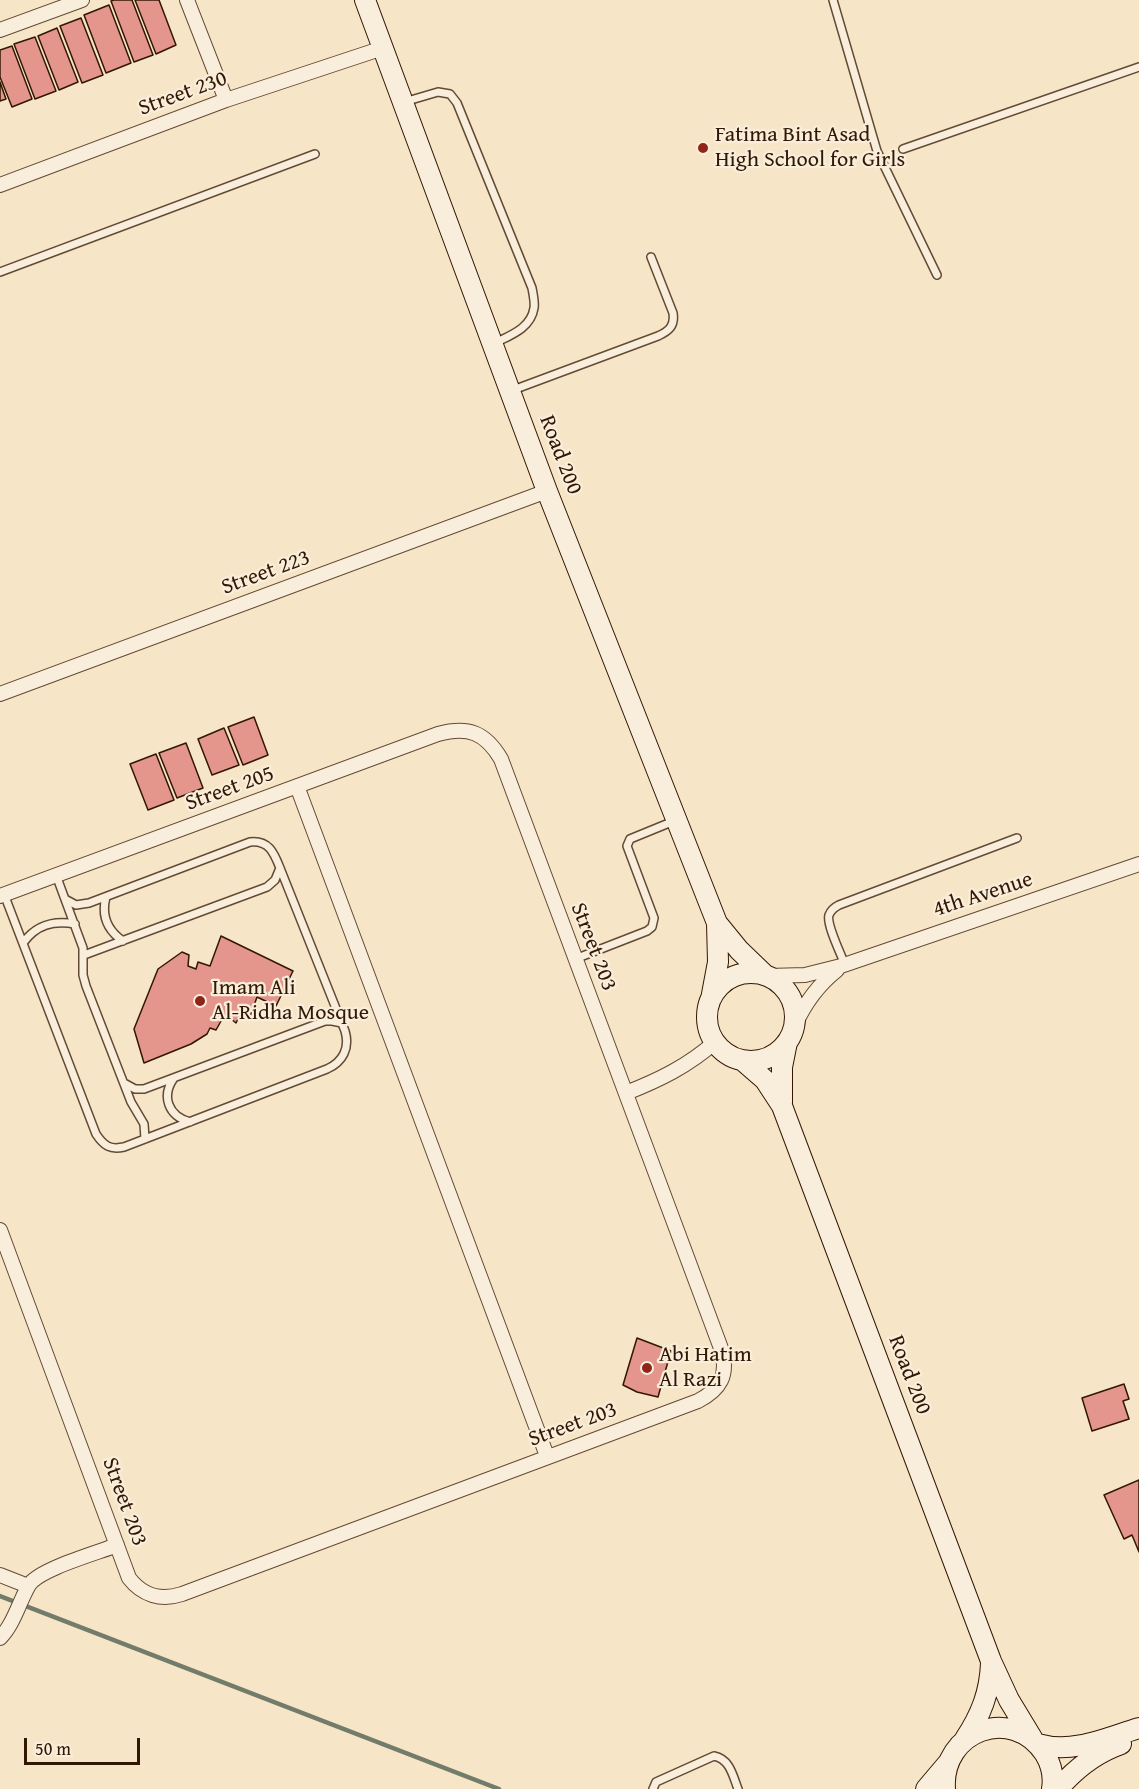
<!DOCTYPE html>
<style>
body{margin:0}
#map{position:relative;width:1139px;height:1789px;overflow:hidden;background:#f6e5c7;font-family:"Gentium Book Plus",serif}
canvas{display:block}
.scale{position:absolute;left:24px;top:1738px;width:116px;height:27px;box-sizing:border-box;border:3px solid #321703;border-top:0;padding-left:8px;font-size:18px;line-height:21px;white-space:nowrap;color:#321703;-webkit-text-stroke:4px #f9eedb;paint-order:stroke}
</style>
<div id="map">
<canvas width="1139" height="1789"></canvas>
<div class="scale">50 m</div>
</div>
<script>
const ctx = document.querySelector('canvas').getContext('2d');
ctx.lineJoin = 'round';
function stroke(path, color, width, dash) { ctx.strokeStyle = color; ctx.lineWidth = width; ctx.lineCap = dash ? 'butt' : 'round'; ctx.setLineDash(dash || []); ctx.stroke(path); }
function paint(path, color) { ctx.fillStyle = color; ctx.fill(path, 'evenodd'); }
function drawText(font, color, halo, rows, align = 'center') {
  ctx.font = font + ' "Gentium Book Plus",serif'; ctx.lineWidth = 4.5; ctx.setLineDash([]); ctx.textBaseline = 'middle'; ctx.strokeStyle = halo; ctx.fillStyle = color; for (const [text, x, y, turn = 0] of rows) {
    ctx.save(); ctx.translate(x, y); ctx.rotate((+turn || 0) * Math.PI / 180); ctx.textAlign = isNaN(turn) ? turn : align; if (halo) ctx.strokeText(text, 0, 0); ctx.fillText(text, 0, 0); ctx.restore();
  }
}
const stream = new Path2D(`
 M0,1596L499,1789`);
const building = new Path2D(`
 M114,0H132L153,55L134,62L111,1Z
 M135,0H159L176,45L156,54Z
 M109,5L131,63L106,73L84,15Z
 M81,18L103,75L82,83L60,26Z
 M57,28L78,82L59,90L38,36Z
 M35,37L56,91L35,99L14,44Z
 M12,46L32,99L12,107L0,77V50Z
 M0,82L6,99L0,101Z
 M254,717L268,755L243,765L228,727Z
 M224,728L239,765L212,775L198,739Z
 M186,743L203,788L177,798L159,753Z
 M156,754L174,800L148,810L130,764Z
 M221,936L293,971L276,1006L257,997L250,1017L242,1011L236,1023L225,1014L216,1030L210,1028L207,1034L191,1044L144,1063L134,1029L158,969L182,952L189,955L188,966L196,969L198,962L210,966Z
 M637,1338L671,1351L658,1397L637,1392L623,1385Z
 M1124,1384L1129,1399L1123,1401L1129,1419L1092,1431L1082,1398Z
 M1139,1480V1552L1132,1535L1124,1539L1104,1495Z`);
const lane = new Path2D(`
 M833,0L877,151L937,275
 M404,102L438,92L450,94L457,103L532,288C533,294 535,302 534,308C531,328 511,335 495,343
 M903,149L1139,67
 M0,272L315,154
 M513,390L658,336C669,331 675,326 673,313L651,257
 M56,875L83,948V975L86,986L131,1102L144,1124L145,1139
 M4,894L96,1134C104,1146 110,1150 124,1147L327,1069C343,1062 350,1048 345,1031L280,868C274,853 269,840 250,842L89,903L76,905L65,899
 M106,897C101,916 107,930 123,941
 M23,943C36,925 53,920 75,924
 M84,955L267,887L275,880L280,868
 M575,959L647,931L652,927L654,918L627,846L630,839L674,821
 M845,965C841,954 826,924 829,915C831,910 835,907 839,905L1017,838
 M174,1078C161,1096 168,1116 190,1122
 M124,1083L135,1089H144L325,1021H332L342,1023
 M653,1789L656,1782L714,1756C730,1759 733,1776 738,1789`);
const street = new Path2D(`
 M187,0L226,100
 M0,30L82,0
 M0,185L226,100L383,48
 M0,694L547,491
 M297,786L547,1456
 M0,896L438,734C468,726 485,732 501,759L722,1351C728,1375 721,1389 698,1401L182,1594C161,1601 142,1595 129,1578L0,1230
 M768,976L805,975L841,966L1139,864
 M795,1025C805,1003 818,985 837,970
 M626,1093C659,1080 688,1066 715,1042
 M0,1575L28,1586
 M0,1638C14,1624 19,1602 29,1585C39,1569 97,1553 117,1545`);
const secondary = new Path2D(`
 M365,0L547,491L717,923L739,950L765,975
 M707 1017a44 44 0 1 1 88 0a44 44 0 1 1-88 0Z
 M712,994L718,962L717,923
 M742,1060L765,1080L782,1106L991,1661L1009,1700L1032,1738
 M782,1103V1067L787,1042
 M965,1739C981,1715 990,1692 991,1663
 M1038,1744C1073,1754 1106,1738 1139,1728
 M926,1789L948,1763
 M945,1789C941,1731 1012,1704 1045,1754C1051,1764 1054,1777 1052,1789
 M1058,1789C1076,1768 1095,1753 1121,1744`);
const markers = [
 [703,148,6,"#8f2418"],
 [200,1001,6,"#8f2418"],
 [647,1368,6,"#8f2418"]
];
const streetNames = [
 ["Street 230",183,94,-20],
 ["Road 200",560,455,69],
 ["Street 223",266,573,-20],
 ["Street 205",230,789,-20],
 ["4th Avenue",983,895,-18],
 ["Street 203",593,947,69],
 ["Road 200",909,1375,69],
 ["Street 203",573,1425,-20],
 ["Street 203",124,1502,70]
];
const poiNames = [
 ["Fatima Bint Asad",715,135],
 ["High School for Girls",715,160],
 ["Imam Ali",212,988],
 ["Al-Ridha Mosque",212,1013],
 ["Abi Hatim",659,1355],
 ["Al Razi",659,1380]
];
stroke(stream, '#737c6a', 4.5);
paint(building, '#e4958c');
stroke(building, '#321703', 1.5);
stroke(lane, '#634a34', 10);
stroke(street, '#634a34', 16);
stroke(secondary, '#321703', 22);
stroke(lane, '#f9eedb', 7);
stroke(street, '#f9eedb', 14);
stroke(secondary, '#f9eedb', 20);
for (const [x, y, r, color] of markers) { const dot = new Path2D(); dot.arc(x, y, r, 0, 2 * Math.PI); ctx.fillStyle = color; ctx.fill(dot); stroke(dot, '#f9eedb', 2); }
drawText('22px', '#321703', '#f9eedb', streetNames);
drawText('22px', '#321703', '#f9eedb', poiNames, 'left');
</script>
